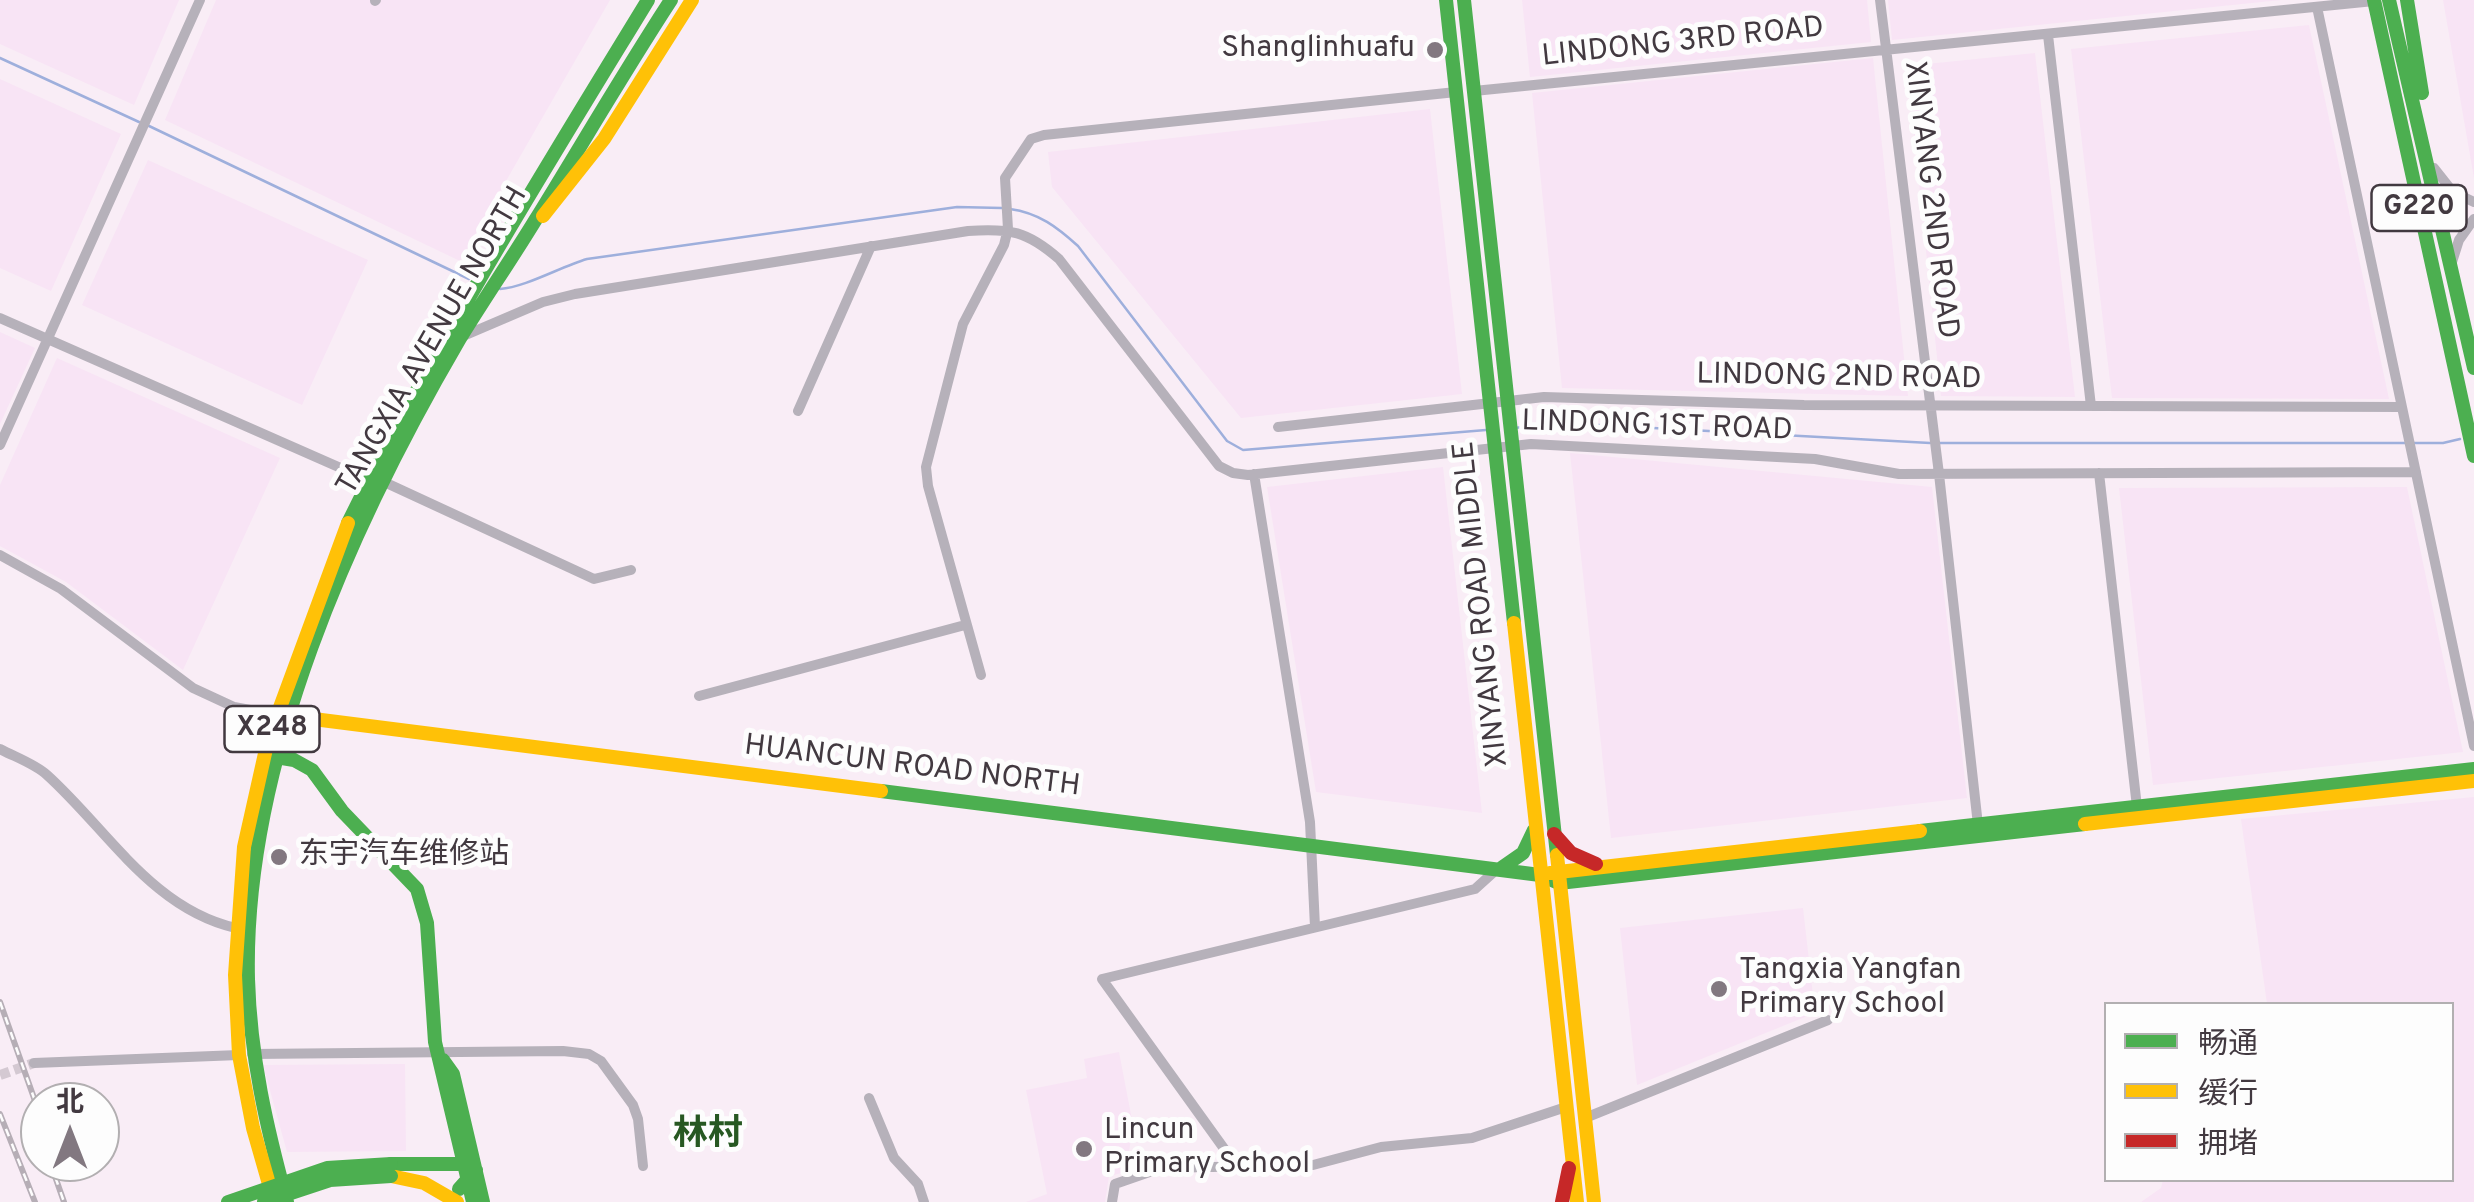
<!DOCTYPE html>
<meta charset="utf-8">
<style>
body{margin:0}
#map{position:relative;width:2474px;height:1202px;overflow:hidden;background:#f9edf6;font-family:Overpass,"Noto Sans SC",sans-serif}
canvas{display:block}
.legend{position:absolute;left:2104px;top:1002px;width:350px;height:180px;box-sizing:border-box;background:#fdfdfd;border:2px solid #b2afb1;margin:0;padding:12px 18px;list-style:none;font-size:30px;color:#423940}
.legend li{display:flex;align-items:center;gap:20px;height:50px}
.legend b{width:50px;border:2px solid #b2afb1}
.north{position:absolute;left:20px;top:1082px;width:100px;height:100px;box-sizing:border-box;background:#fdfdfd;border:2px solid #b2afb1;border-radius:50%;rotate:0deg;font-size:28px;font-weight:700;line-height:40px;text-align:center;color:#423940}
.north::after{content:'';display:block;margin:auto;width:35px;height:45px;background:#827880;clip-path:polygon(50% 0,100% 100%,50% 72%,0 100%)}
</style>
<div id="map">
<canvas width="2474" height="1202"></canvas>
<ul class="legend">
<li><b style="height:12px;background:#4caf50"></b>畅通</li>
<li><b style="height:12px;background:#ffc107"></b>缓行</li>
<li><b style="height:12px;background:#c62828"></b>拥堵</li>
</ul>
<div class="north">北</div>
</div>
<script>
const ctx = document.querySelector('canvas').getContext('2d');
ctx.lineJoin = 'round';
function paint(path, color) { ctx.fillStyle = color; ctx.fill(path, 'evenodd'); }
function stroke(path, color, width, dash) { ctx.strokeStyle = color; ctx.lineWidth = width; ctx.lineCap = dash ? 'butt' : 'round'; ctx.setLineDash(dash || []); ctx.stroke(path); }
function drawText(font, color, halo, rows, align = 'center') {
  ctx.font = font + ' Overpass,"Noto Sans SC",sans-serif'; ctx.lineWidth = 10; ctx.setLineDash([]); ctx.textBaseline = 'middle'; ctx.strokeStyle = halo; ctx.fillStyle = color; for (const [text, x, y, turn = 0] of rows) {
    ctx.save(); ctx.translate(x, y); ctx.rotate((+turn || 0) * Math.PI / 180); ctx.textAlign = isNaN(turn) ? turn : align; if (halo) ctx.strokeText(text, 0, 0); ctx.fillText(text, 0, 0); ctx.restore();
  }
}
const built = new Path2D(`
 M0,0H179L134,105L0,44Z
 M216,0H610L460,261L165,120Z
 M1522,0H1867L1871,42L1530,77Z
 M1888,0H2281L1892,40Z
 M2443,0H2474V178Z
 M2309,25L2389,399L2112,398L2071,49Z
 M2035,53L2075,397L1941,396L1907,66Z
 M1873,58L1908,396L1562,388L1532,93Z
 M0,79L121,134L51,291L0,268Z
 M1430,109L1462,394L1241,418L1052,187L1048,152Z
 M148,160L368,260L302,405L82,305Z
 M0,332L35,348L0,424Z
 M57,358L280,458L183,670L66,582L0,546V485Z
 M1570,453L1932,487L1967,798L1611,838Z
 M1443,467L1482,813L1316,792L1267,487Z
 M2407,487L2463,752L2153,785L2119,488Z
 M2474,797V1202H2141L2161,1188L2163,1180H2452V1004H2267L2241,819Z
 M1803,908L1815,1013L1637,1085L1620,928Z
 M1119,1052L1133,1125L1126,1172L1109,1176L1105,1202H1026L1047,1194L1026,1090L1087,1078L1084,1059Z
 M405,1064L406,1151L287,1152L263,1065Z`);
const stream = new Path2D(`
 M0,58L139,122
 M147,125L469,279
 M1010,209C1039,213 1057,227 1078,246L1227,441L1243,450L1486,430
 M500,289C526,287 560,267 587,259L957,207L1002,208
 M1514,428L1561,423L1930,443
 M1938,443H2405
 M2413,443H2443L2460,439`);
const streetTunnel = new Path2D(`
 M0,1075L34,1063`);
const street = new Path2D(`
 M1880,0L1939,474L1978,825
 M375,1L376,0
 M2317,7L2474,746
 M2048,35L2091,406
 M1474,91L2374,1
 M2434,168L2453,192L2474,202
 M2452,262L2459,240L2474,219
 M0,318L368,480
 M461,337L543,302L575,294L968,231C1010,228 1027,231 1059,259L1219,466L1233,473L1248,475L1531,444L1815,459L1899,474L2416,472
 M798,411L871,246
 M1278,427L1544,397L1804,405L2402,407
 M0,445L200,0
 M2099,473L2137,807
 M1254,474L1310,822L1315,927
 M382,481L594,579L631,570
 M0,555L61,589L193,688L234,707L277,715
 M981,675L928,486L926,467L963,324L1004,245L1008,229L1005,178L1031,139L1044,135L1456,92
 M699,696L965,625
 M0,749C15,757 35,764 47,775C107,829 152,909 236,928
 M252,1054L563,1051L589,1054L601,1061L633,1105L638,1119L643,1166
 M34,1063L239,1055
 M869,1098L894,1158L918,1184L924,1202
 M1585,1118L1828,1020
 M1238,1168L1102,979L1475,889L1496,870
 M1112,1202L1115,1184L1161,1168L1313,1165L1381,1147L1472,1138L1566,1107`);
const fast = new Path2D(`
 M1446,0L1514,623
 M1464,0L1557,855
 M2374,0L2474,456
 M2389,0L2474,368
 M2407,0L2422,93
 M348,523C437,342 543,172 648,0
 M276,757L294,760L312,770L342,811L417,889L427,923L435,1042L473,1202
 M881,791L1540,875L1559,883L2085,824
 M1920,831L2474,769
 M1500,869L1523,853L1534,830
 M443,1060L453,1074L483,1202
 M391,1164H464L476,1170L459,1189
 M287,1202C267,1129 250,1056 248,979C243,763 352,523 459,340C484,299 511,260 536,219C581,146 624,72 671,0`);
const slow = new Path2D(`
 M543,216L604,139L692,0
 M1514,623L1577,1202
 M282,715L881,791
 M2085,824L2474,781
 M1557,855L1594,1202
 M1550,873L1920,831
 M391,1176L424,1183L457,1202
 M273,1198L253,1128L239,1055L235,975L244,847L268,740L348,523`);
const jam = new Path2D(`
 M1554,834L1571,853L1596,864
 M1562,1202L1569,1168`);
const rail = new Path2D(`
 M0,1002L40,1115
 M0,1114L35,1202
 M50,1162L64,1202`);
const fastBridge = new Path2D(`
 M228,1202L327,1168L391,1164
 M264,1202L330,1180L391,1176`);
const markers = [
 [1435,50,10,"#827880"],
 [279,857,10,"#827880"],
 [1719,989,10,"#827880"],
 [1084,1149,10,"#827880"]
];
const shields = [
 [2419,208,95],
 [272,729,95]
];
const shieldNames = [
 ["G220",2419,208],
 ["X248",272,729]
];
const streetNames = [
 ["LINDONG 3RD ROAD",1683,44,-6],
 ["XINYANG 2ND ROAD",1929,200,83],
 ["TANGXIA AVENUE NORTH",434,342,-60],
 ["LINDONG 2ND ROAD",1839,379,1],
 ["LINDONG 1ST ROAD",1657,428,2],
 ["XINYANG ROAD MIDDLE",1483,604,-96],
 ["HUANCUN ROAD NORTH",912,768,7]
];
const poiNames = [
 ["Shanglinhuafu",1415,50,"right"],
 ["东宇汽车维修站",299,857],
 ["Tangxia Yangfan",1739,972],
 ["Primary School",1739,1006],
 ["Lincun",1104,1132],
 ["Primary School",1104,1166]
];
const quarterNames = [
 ["林村",708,1137]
];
paint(built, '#f8e4f5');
stroke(stream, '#9eafdc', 2.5);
stroke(streetTunnel, '#d4c9d2', 10, [10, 5]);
stroke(street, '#b6b1ba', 10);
stroke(fast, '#4caf50', 14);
stroke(slow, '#ffc107', 14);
stroke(jam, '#c62828', 14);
stroke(rail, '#b6aeb6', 6);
stroke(rail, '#fdfdfd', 2.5, [8]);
stroke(fastBridge, '#4caf50', 14);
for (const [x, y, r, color] of markers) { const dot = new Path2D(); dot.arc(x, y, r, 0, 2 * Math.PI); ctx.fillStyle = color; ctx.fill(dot); stroke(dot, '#fdfdfd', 4); }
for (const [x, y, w] of shields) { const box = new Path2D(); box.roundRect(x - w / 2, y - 23, w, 46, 8); ctx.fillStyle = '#fdfdfd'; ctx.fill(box); stroke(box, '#423940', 2.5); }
drawText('bold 28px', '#423940', null, shieldNames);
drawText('30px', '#423940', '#fdfdfd', streetNames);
drawText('30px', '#423940', '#fdfdfd', poiNames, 'left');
drawText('bold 35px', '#275822', '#fdfdfd', quarterNames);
</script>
